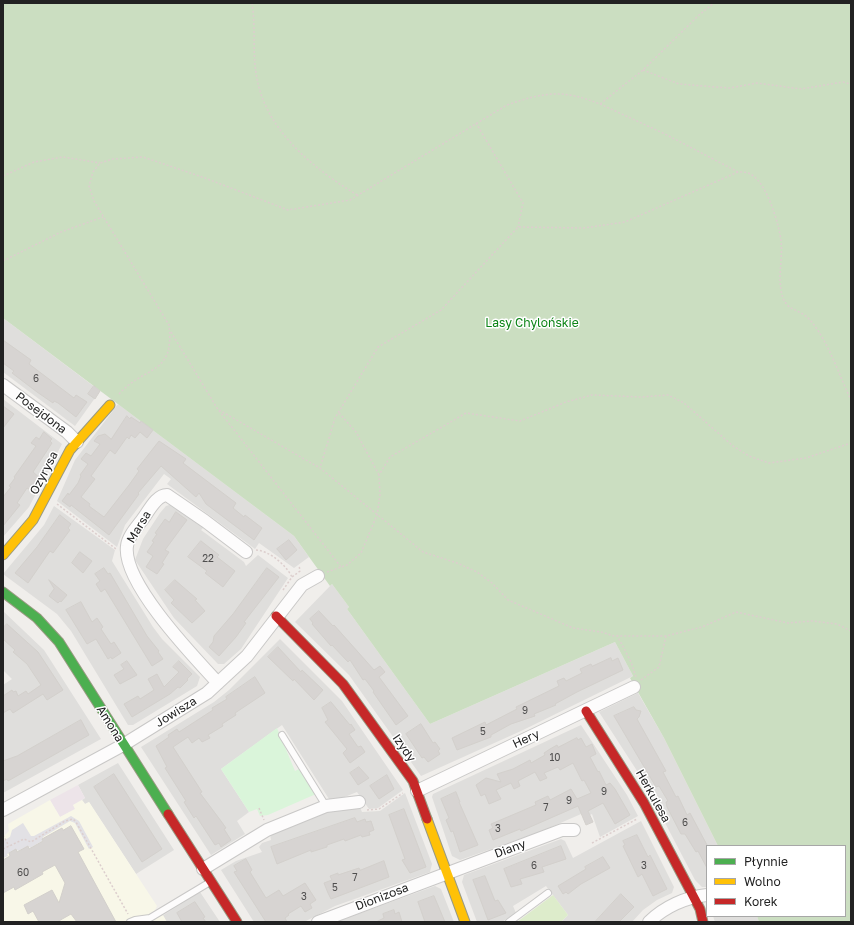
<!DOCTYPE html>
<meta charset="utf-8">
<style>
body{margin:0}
#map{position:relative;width:854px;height:925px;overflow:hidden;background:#f0eeeb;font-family:"Golos Text",sans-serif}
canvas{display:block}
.frame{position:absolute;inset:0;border:4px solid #222;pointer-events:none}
.legend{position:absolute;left:706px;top:845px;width:140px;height:72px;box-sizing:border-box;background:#fff;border:1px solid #a7a7a7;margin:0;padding:5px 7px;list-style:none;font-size:12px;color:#222}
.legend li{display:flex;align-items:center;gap:8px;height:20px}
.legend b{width:20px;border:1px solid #a7a7a7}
</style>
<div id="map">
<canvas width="854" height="925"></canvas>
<div class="frame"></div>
<ul class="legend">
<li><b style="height:5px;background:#4caf50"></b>Płynnie</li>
<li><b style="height:5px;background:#ffc107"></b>Wolno</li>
<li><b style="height:5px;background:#c62828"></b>Korek</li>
</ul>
</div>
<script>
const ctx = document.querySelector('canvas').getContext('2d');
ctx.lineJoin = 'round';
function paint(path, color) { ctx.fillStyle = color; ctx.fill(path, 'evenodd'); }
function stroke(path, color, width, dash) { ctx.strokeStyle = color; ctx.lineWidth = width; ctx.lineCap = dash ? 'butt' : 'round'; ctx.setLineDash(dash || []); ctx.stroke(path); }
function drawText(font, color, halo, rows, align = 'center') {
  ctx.font = font + ' "Golos Text",sans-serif'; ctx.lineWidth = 3; ctx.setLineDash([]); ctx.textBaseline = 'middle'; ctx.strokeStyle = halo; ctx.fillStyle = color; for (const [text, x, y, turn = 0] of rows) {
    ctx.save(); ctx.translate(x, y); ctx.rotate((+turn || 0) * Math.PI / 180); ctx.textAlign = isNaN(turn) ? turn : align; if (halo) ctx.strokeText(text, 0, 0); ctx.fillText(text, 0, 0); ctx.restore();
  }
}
const residential = new Path2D(`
 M3,318L100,391L75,426L3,372Z
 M3,399L62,444L29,507L3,537Z
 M118,404L294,536L309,557L294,568L259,543L255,549L167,484L171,479L164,474L125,525L117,547L57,501L75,460Z
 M173,504L204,527L201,530L244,562L246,566L258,555L288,578L241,649L224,664H218L174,618L135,560L143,539L160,513L166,506Z
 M54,506L115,550L112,561L153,627L162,639L200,677L197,686L133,725H128L71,631L57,614L3,574L44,525Z
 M332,584L349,607L347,609L430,724L615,642L633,676L521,731L421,776L349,675L295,622Z
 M3,611L44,650L101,739L3,793V685L12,679L3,670Z
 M280,639L342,701L403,790L378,808L369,809L357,792L337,800L329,799L282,725L221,769L249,812L237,821L245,834L211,855L141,747L214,702L229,690Z
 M638,693L664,738L718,846H707V887H702L695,880L641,777L599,712Z
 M581,725L627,795L638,816L600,837L592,814L590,815L588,811L542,831L460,860L452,856L432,797L433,794Z
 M118,763L174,850L136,874L89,802L85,804L82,800L85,798L78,785Z
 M405,793L432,864L430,872L335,906L304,922H254L221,870L236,861L262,852L259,847L262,843L271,840L270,834L331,810L359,805L362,812L380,811Z
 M641,821L674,887L672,893L657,900L643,910L632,922H561L568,915L546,886L513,906L516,913L502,922H477L462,882L464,875L561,839L565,841L573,858Z
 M435,886L441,889L454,922H336Z
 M200,892L220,922H167L162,916Z
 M713,916H757L759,922H715Z`);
const industrial = new Path2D(`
 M78,785L85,798L73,805L75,809L60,817L50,800Z`);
const education = new Path2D(`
 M50,800L60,817L75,809L73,805L82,800L85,804L89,802L157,906L155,910L159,917L163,915L167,922H3V837L9,831L8,824Z`);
const grass = new Path2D(`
 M553,895L568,915L561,922H517Z`);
const forest = new Path2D(`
 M3,3H851V922H759L757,916H845V846H718L664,738L630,678L633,676L615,642L430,724L347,609L349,607L332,584L330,586L294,536L3,318Z`);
const park = new Path2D(`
 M277,728L295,771L299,769L316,794L268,815L260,816L257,809L249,812L221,769Z`);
const plaza = new Path2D(`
 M71,816L79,821L93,847L89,849L75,823L70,821L43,837L42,841L30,848L28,846L18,851L16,849L7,854L8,856L3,858V841L10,837L12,830L23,823L31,836H34Z`);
const building = new Path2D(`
 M3,340L31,360L29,364L74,398L76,395L87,402L76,417L58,403L54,401L53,403L37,392L12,373L14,371L3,363Z
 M94,386L100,391L95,399L88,394Z
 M3,406L14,414L3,428Z
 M127,416L130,419L131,417L140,423L141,421L153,430L147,438L140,432L135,438L131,435L129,439L127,437L115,454L110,450L91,476L95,479L81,497L90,504L89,506L104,517L129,485L139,471L137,469L159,441L186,459L183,463L236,503L233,508L244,517L245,515L262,528L254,540L206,504L199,493L196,497L161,466L138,493L139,494L109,535L71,505L70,507L62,501L68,493L69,495L78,483L81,476L80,475L88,464L81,459L86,453L91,456L100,444L94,441L98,436L105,434L111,439Z
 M44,432L52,439L50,441L52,443L33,472L41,479L35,488L32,485L29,489L27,488L17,503L20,505L3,526V497L11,487L9,486L15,478L14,477L36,446L31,443L36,437L39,439Z
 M176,512L187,520L165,550L169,552L162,563L164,564L157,574L146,567L153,556L147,552L154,542L152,541L157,534L155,533L165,519L169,522Z
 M60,515L71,524L68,528L70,530L53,553L50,551L28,583L15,573L37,547Z
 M289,540L297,550L286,560L277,549Z
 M201,541L219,555L217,557L235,571L223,587L205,573L207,571L188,557Z
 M80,552L92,561L83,573L72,563Z
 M104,568L108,574L110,573L147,636L159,651L158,652L163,659L152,666L105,589L101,592L96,584L100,581L95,574Z
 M267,568L279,577L244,622L246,623L236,637L219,656L209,647L213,642L214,636L233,614Z
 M49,580L67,595L61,602L60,601L58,603L49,596L54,589Z
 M175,580L197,599L195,600L205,611L192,623L171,603L174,600L165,590Z
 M81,602L92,622L97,618L103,627L101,629L111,644L114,642L121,653L112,659L111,657L108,659L96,639L87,644L66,610Z
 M319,611L333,626L334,625L374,670L380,666L385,672L379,677L408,716L396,725L373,692L374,691L365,679L363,680L350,660L348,662L332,645L331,646L312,624L313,623L310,619Z
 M7,624L38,652L63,690L47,700L43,694L13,713L10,709L3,713V696L12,690L13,692L16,691L18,696L26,691L28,694L41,685L27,664L13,652L15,650L3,639V628Z
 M278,647L301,672L302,670L323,690L314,700L294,679L293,681L268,657Z
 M611,658L612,661L618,658L623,670L577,692L555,704L556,705L534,714L535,716L511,724L491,735V737L457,750L452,738L485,722L486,725L517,709L516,707L559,686L557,681L564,678L566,681L582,673L580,669L591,664L592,666Z
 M127,661L137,675L120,684L114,675L124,669L121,665Z
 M179,661L192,674L187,679L188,680L180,688L178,687L170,694L132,717L124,704L138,696L140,699L154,690L148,679L157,674L164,687L179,672L173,667Z
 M255,677L265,693L235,713L236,715L222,724L223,726L208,735L210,738L202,742L199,738L192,743L188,737L173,747L202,792L200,793L221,821L226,828L224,829L231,840L221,847L219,843L215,845L196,816L194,818L184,802L186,801L165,768L167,767L156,746L169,737L168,735L177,729L179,732L213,710L212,708L227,699L226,697Z
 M331,702L350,725L351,724L355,730L349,734L358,747L361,746L365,752L350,763L343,753L347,749L325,722L328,720L322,708Z
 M634,707L636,710L641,711L639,717L637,719L666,771L663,772L676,797L678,796L687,815L690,813L707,845V868L698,851L696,852L685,834H681L667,807L666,802L668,801L659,786L656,787L614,716Z
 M81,720L89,735L8,781L7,779L3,781V761L17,756Z
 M421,724L433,743L435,742L440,749L438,751L440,754L428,762L424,757L422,758L406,734Z
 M577,738L578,740L581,738L586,747L592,744L596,754L590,757L598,772L599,771L606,785L610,783L615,789L630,815L615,824L603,803L588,811L593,822L586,825L578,806L521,831L520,829L493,840L489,830L493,828L491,824L536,805L535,802L548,796L550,800L571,789L577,799L591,793L584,780L582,781L573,763L560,770L558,767L544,773L547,778L540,781L535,772L518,781L520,786L514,789L511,783L496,790L501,799L489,804L485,794L481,796L476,785L486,778L501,782L497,774L513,769L530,760L531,763L545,755L544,753L550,749L557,745L558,747Z
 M359,767L369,778L358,785L350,773Z
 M114,774L162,849L142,862L94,787Z
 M387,775L394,789L379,799L370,786Z
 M456,792L460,802H459L478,845L460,852L453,831L451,832L446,820L449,818L441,799Z
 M404,809L426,867L410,873L402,860L405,859L389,815Z
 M355,818L357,822L365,819L366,822L371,821L374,830L369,832L370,835L362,837L361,835L345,841L344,839L327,845V847L311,852V850L277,864L271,847Z
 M71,826L84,849L78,852L116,922H77L71,914L57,922H39L33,911L28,914L24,905L52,890L59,903L65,883L55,865L42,872L43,874L15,890L14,887L3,893V860L10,856L9,853L16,849L17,852L28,846L29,849L43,841L42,839L62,828L63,830Z
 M637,835L648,857L650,855L667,889L653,896L642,874L638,877L623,846L625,845L623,841Z
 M561,846L566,859L542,867L544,872L520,879L522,884L511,887L504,869Z
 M603,857L610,868L581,884L568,894L566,892L563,894L558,886L586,869L585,867Z
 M246,859L252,870L250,872L266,898L279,890L283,896L305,883L316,900L310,904L312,908L305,912L301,906L288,914L289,915L285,918L287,922H266L234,872L237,871L234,866Z
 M384,861L389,877L331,899L328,893L324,883L332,880L330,876L338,873V875L359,868L360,870Z
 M485,876L495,901L498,900L506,913L488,920L473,880Z
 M621,894L634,907L619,922H595Z
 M434,896L437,903L445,922H425L418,902Z
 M195,902L205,917L203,918L206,922H182L177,913Z
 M394,910L395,914L399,912L402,922H376L384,918L383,914Z`);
const path = new Path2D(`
 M252,3C256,28 252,54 257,79C267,132 315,170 359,196
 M643,70L679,84L715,87L730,88L757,83L801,89L843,82L851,84
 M600,104L665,134L738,172C743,172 748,172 752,175C767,184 779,224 781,241C783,257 778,274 781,290C785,314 798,306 811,321C829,343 839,375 851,400
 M476,123L523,203L518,227
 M738,172L625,222L584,228L518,227L441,310L378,347L335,418L320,468L423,552L457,563L477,572L492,583L508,600L573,628L601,632L614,636H666L702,627L736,612L788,623L812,621L837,624L851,631
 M3,176L34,162L63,157L100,163
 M3,261L61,232L103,217
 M171,332L217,408L341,567
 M119,394C145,365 175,376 169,325L94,201L89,186L93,172L100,163L113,159L143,157L205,178L288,210L350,200L507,105C545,92 562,89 600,104L643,70L699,15L714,3
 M219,410L320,468
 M339,413L356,432L379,475
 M57,504L116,549
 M256,550C270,551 286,565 292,577
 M327,572L347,565L361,553L377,515L380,495L379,475L390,457L466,413L520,421L566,402L592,395L641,397L668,395L684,403L733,446L749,456L769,463L806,458L851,443
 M283,590L292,577L300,571L299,565
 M617,635L631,662L636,677
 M641,680L659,667L666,636
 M259,808L264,820
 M367,810L379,809L403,793
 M3,835L9,846
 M592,843L637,819
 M3,849L24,839L31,842L65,821L73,819L76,822L128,914
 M845,892H851`);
const lane = new Path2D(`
 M282,735L326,806
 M130,922L135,920L150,918L210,882
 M509,922L548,893`);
const street = new Path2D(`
 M3,385L67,432L77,442
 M218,683C193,656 122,582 127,546C128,536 137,527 142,520C149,511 156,495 167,495L205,521L246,552
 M417,791L634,687
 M3,810L123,745L207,693L247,656L302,585L318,576
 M203,869L267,830L326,806L359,802
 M318,922L562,830H574
 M649,922C664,907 686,897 707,895`);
const fast = new Path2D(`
 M3,592L37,618L59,642L168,814`);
const slow = new Path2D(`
 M3,555L33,520L70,450L110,405
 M427,819L465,922`);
const jam = new Path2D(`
 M276,616L343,684L413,781L427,819
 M586,711L644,803L700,909L703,922
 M168,814L237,922`);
const numberNames = [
 ["6",36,379],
 ["22",208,559],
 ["9",525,711],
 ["5",483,732],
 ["10",555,758],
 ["9",604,792],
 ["9",569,801],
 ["7",546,808],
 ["6",685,823],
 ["3",498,829],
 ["6",534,866],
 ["3",644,866],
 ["60",23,873],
 ["7",355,878],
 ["5",335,888],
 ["3",304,897]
];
const parkNames = [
 ["Lasy Chylońskie",532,323]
];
const streetNames = [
 ["Posejdona",41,413,37],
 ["Ozyrysa",44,473,-63],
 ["Marsa",139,527,-59],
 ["Jowisza",176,712,-32],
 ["Amona",110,724,58],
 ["Hery",526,739,-25],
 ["Izydy",404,748,55],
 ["Herkulesa",653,796,61],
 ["Diany",510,849,-20],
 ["Dionizosa",382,897,-21]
];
paint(residential, '#dfdedc');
paint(industrial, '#ede4e9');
paint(education, '#f8f7e8');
paint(grass, '#ddeccb');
paint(forest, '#cbdec1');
paint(park, '#daf5da');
paint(plaza, '#e2e1e5');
paint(building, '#d7d4d2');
stroke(building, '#d3d0cc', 1);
stroke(lane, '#c9c8c7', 8);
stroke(street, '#c9c8c7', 14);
stroke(fast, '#999a82', 11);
stroke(slow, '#999a82', 11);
stroke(jam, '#999a82', 11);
stroke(path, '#dccecd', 1.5, [2, 2]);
stroke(lane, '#fdfcfc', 6);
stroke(street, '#fdfcfc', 12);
stroke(fast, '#4caf50', 9);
stroke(slow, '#ffc107', 9);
stroke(jam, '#c62828', 9);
drawText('10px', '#4f4e4e', null, numberNames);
drawText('12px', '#0c8416', '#fff', parkNames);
drawText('12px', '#222', '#fff', streetNames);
</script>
